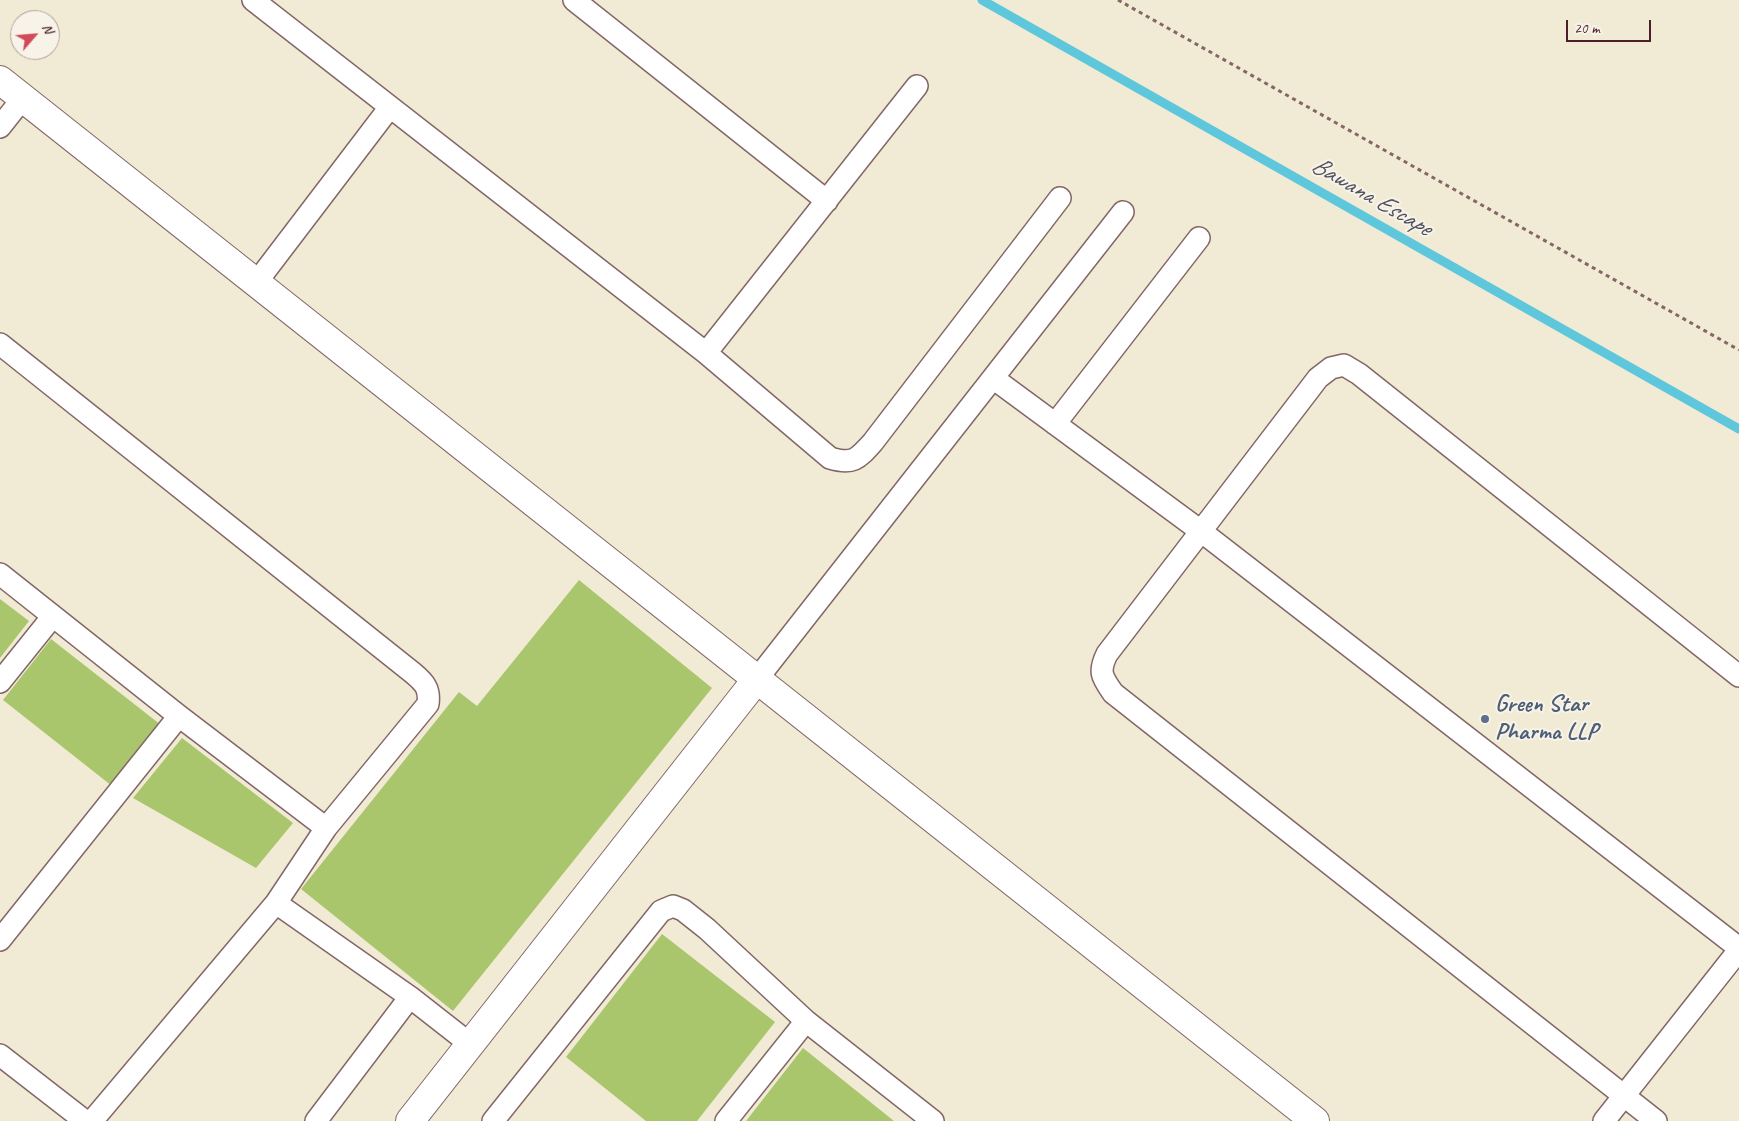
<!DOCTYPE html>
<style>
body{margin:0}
#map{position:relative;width:1739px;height:1121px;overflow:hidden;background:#f1ebd5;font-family:Caveat,sans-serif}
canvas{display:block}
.north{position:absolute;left:10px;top:10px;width:50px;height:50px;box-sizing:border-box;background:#f7f3e8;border:1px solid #b29e9c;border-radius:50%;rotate:63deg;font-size:14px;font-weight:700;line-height:20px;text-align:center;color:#4a1f2b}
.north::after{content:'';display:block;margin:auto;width:18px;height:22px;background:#d1495b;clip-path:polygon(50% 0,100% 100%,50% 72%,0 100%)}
.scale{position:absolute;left:1566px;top:20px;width:85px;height:22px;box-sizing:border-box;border:2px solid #4a1f2b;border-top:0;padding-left:6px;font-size:15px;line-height:18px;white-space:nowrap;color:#4a1f2b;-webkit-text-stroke:4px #f7f3e8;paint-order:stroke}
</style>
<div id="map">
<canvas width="1739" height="1121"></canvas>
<div class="north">N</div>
<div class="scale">20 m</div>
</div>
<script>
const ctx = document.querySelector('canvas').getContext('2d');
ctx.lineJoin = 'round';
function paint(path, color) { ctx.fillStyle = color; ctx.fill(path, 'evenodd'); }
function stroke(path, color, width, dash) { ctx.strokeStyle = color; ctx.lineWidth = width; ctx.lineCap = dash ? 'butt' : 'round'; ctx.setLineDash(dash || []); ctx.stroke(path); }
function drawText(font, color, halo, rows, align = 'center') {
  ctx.font = font + ' Caveat,sans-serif'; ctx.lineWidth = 4; ctx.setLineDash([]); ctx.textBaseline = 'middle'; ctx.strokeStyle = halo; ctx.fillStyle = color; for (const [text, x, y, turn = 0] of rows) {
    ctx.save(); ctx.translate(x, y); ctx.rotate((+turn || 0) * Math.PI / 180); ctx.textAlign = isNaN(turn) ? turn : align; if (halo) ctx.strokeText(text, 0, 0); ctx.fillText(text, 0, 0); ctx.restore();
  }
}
const green = new Path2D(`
 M579,580L712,688L453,1011L301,889L459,692L477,706Z
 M0,599L29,621L0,658Z
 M51,639L161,725L112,786L3,700Z
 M182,738L293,823L256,868L133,798Z
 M662,934L775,1022L697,1121H646L566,1057Z
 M803,1048L894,1121H746Z`);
const stream = new Path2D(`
 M982,0L1739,429`);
const path = new Path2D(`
 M1118,0L1739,350`);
const street = new Path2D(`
 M253,0L706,353L830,458C853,465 858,459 873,442L1060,198
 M574,0L827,201
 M0,127L23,98
 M256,283L390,107
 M0,344L413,673C425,683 430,689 428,704L326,828L276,903L92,1121
 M706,353L917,86
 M993,378L1202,532L1739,948
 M1055,424L1199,238
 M0,574L179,716L326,828
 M757,679L1123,212
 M0,682L53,616
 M276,903L410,997L470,1044
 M0,940L179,716
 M0,1055L85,1121
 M316,1121L410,997
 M493,1121L661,911L673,906L683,910L707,929L806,1021L933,1121
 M726,1121L806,1021
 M1604,1121L1739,950
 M1656,1121L1113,693C1102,677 1098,672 1107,654L1318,378L1331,368L1344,365L1359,374L1739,676`);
const secondary = new Path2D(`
 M0,80L1315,1121
 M410,1121L757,679`);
const markers = [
 [1485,719,5,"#5c6f8a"]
];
const serviceNames = [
 ["Green Star",1495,705],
 ["Pharma LLP",1495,733]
];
const waterNames = [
 ["Bawana Escape",1371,197,30]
];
paint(green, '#aac66d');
stroke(stream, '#5fc7dc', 9);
stroke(street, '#846666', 24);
stroke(secondary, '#846666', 30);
stroke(path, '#846666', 3, [4, 4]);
stroke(street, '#fff', 21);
stroke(secondary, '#fff', 28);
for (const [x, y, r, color] of markers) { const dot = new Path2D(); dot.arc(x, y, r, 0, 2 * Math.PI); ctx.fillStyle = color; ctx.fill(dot); stroke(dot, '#f7f3e8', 2); }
drawText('bold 24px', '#4e5e75', '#f7f3e8', serviceNames, 'left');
drawText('italic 25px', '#505160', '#f7f3e8', waterNames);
</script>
